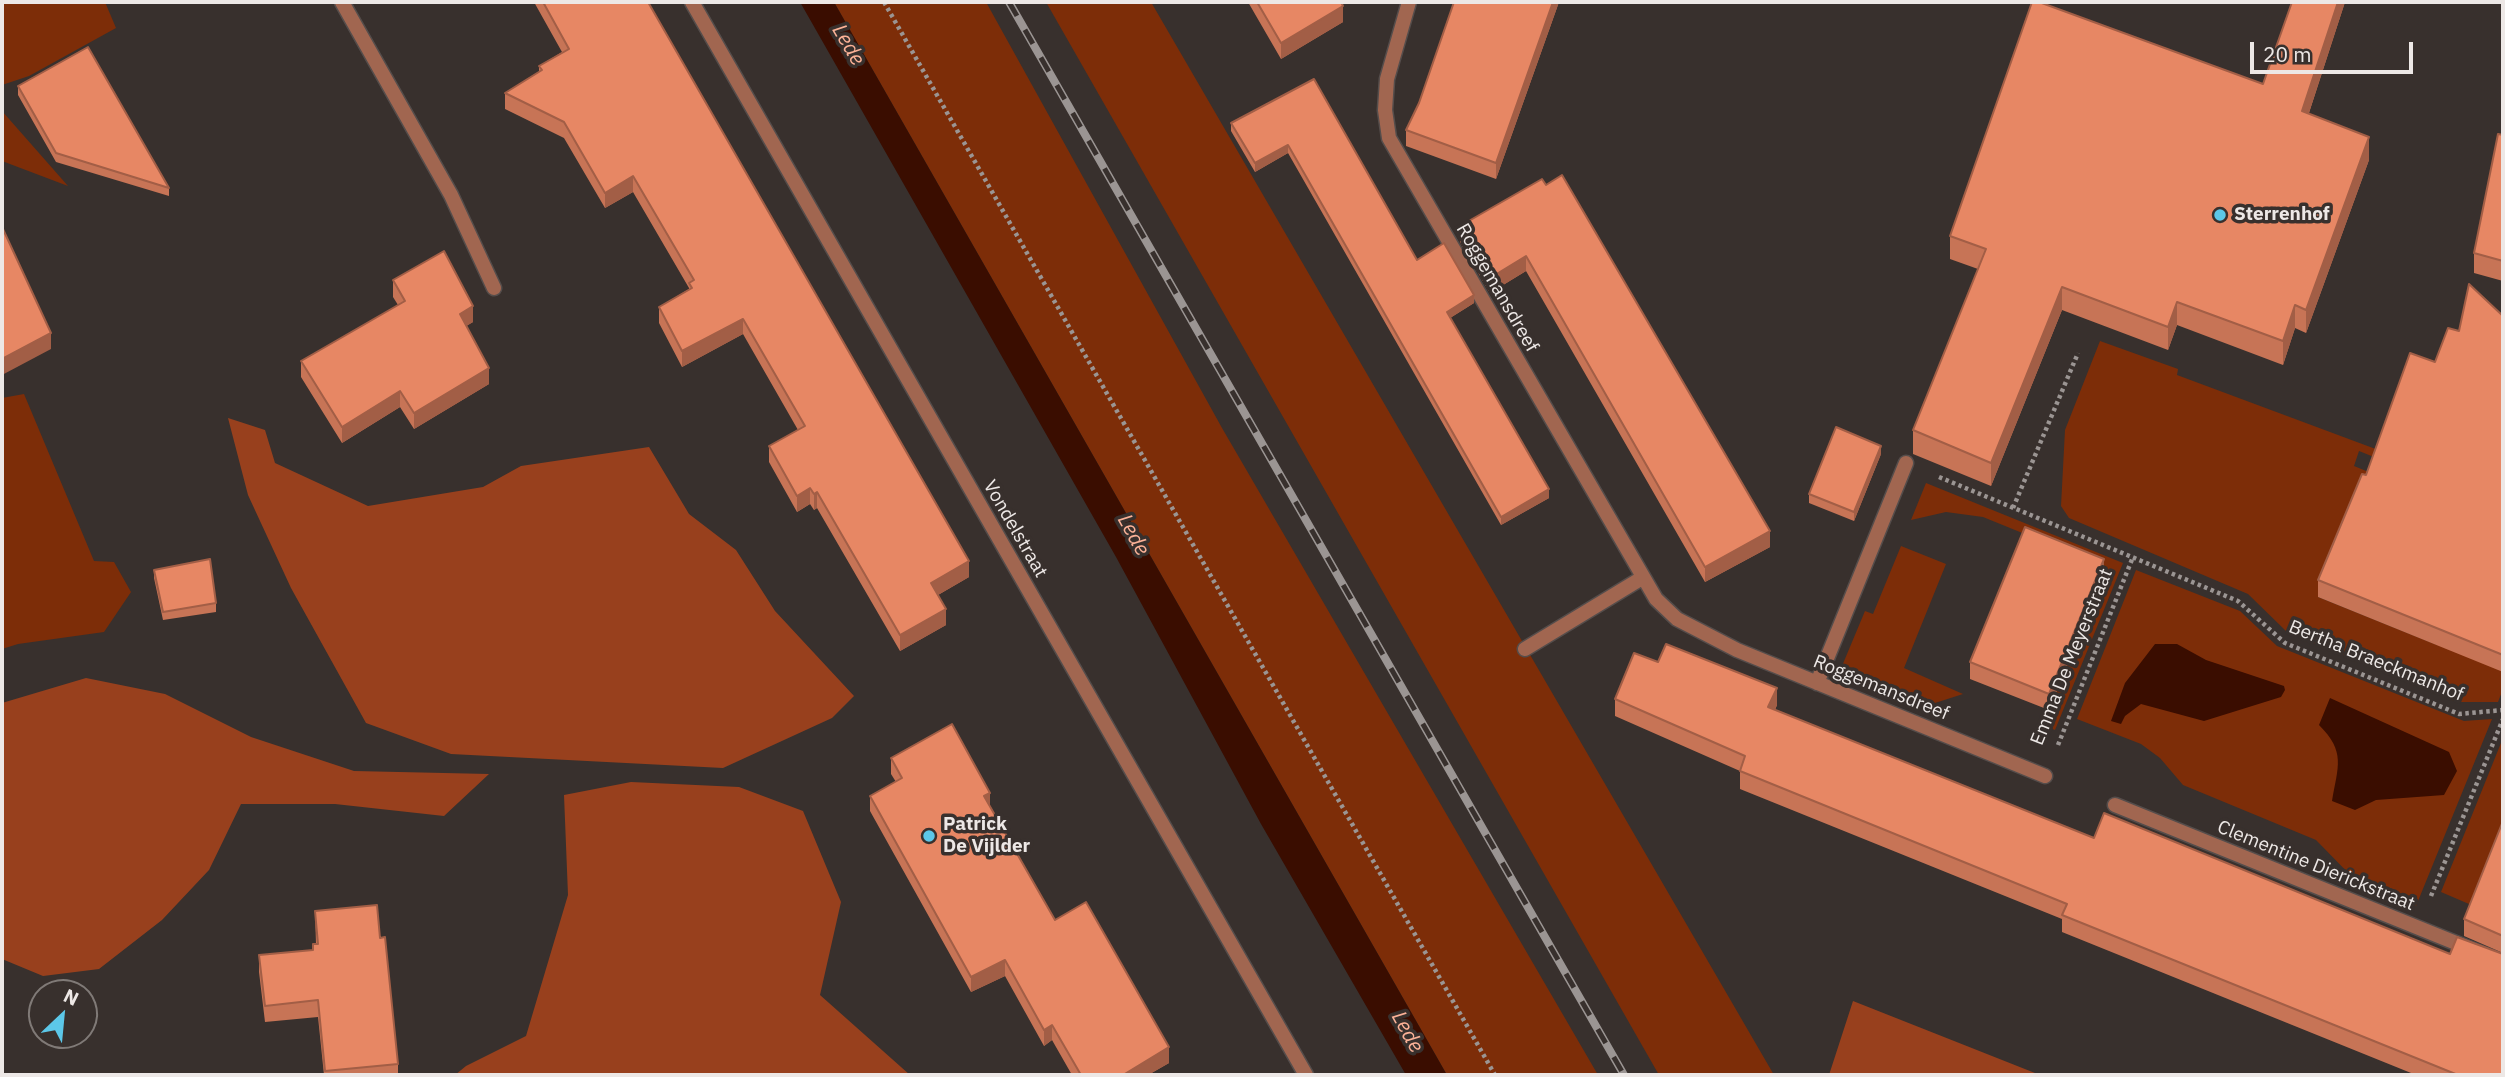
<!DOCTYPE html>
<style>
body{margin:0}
#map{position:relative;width:2505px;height:1077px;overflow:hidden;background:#38302d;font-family:"IBM Plex Sans",sans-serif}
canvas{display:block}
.frame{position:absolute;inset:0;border:4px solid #ede8e6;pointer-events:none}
.north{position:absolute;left:28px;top:979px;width:70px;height:70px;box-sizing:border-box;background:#38302d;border:2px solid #807a77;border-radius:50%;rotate:26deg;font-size:19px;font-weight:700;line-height:28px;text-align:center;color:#ede8e6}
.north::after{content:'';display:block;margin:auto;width:24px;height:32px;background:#5cc7e8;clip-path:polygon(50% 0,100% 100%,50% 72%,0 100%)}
.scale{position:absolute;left:2250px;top:42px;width:163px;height:32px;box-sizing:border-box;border:4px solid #ede8e6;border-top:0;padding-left:9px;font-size:21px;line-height:24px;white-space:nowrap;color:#ede8e6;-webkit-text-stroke:5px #38302d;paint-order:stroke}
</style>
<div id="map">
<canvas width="2505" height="1077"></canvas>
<div class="frame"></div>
<div class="north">N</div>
<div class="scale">20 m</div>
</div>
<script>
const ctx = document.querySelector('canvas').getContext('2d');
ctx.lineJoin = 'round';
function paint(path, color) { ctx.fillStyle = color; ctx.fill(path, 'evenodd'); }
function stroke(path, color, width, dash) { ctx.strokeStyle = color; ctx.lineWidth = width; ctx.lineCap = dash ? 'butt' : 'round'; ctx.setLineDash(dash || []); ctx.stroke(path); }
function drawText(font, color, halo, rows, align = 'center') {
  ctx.font = font + ' "IBM Plex Sans",sans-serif'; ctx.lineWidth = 7; ctx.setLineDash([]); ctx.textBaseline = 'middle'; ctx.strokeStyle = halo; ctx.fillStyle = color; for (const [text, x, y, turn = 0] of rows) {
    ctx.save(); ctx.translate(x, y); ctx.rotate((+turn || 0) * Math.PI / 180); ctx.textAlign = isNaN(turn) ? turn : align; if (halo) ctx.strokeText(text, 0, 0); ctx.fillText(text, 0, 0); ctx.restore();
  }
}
const green = new Path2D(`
 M2,2H105L116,28L29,76L2,85Z
 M834,2H986L1222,428L1598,1075H1447Z
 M1046,2H1151L1774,1075H1659Z
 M2,111L68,186L2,161Z
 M2100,341L2178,369L2177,375L2381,451L2503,509L2359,451L2354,466L2503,527L2318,597L2437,645L2503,627V689L2498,702H2457L2287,632L2248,594L2069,518L2061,506L2065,430Z
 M24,394L94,561L114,562L131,592L104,632L18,644L2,649V398Z
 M1926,483L2123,563L2055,730L2043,725L2106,567L1983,517L1946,512L1911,520Z
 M1901,546L1946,564L1904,668L1963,694L1935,703L1842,666L1865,611L1873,614Z
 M2136,570L2240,611L2277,646L2464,721L2492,719L2416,906L2358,883L2316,840L2183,785L2160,758L2141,744L2077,719Z
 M2503,738V839L2476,907L2441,892Z`);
const forest = new Path2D(`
 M228,418L265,430L275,463L368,506L483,487L521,466L649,447L689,514L736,550L775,611L854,696L832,718L723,768L451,754L366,723L291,588L248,495Z
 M86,678L165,694L251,737L354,771L489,774L444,816L335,804H241L209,870L162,920L99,969L43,976L2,959V703Z
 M631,782L739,787L803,811L841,902L820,995L910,1075H455L466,1066L526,1036L568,895L564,795Z
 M1853,1001L2040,1075H1829Z`);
const water = new Path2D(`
 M800,2H834L1447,1075H1406L1261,824L1116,557Z
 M2155,644H2177L2206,660L2284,686L2285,690L2281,697L2204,721L2141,704L2125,716L2121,724L2111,721L2125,683Z
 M2330,698L2449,752L2457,771L2444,795L2376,800L2355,810L2332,801C2338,766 2346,752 2319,725Z`);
const path = new Path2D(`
 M884,2L1495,1075
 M1939,477L2238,601L2285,643L2459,714L2503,710
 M2013,508L2078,353
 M2058,745L2133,557
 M2431,896L2503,719`);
const service = new Path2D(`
 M342,2L451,195L494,288`);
const minor = new Path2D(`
 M692,2L1306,1075
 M1409,2L1387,79L1385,110L1389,138L1656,599L1677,619L1737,650L2045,776
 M1525,649L1642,578
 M1817,683L1906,463
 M2115,805L2503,962`);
const rail = new Path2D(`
 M1009,2L1624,1075`);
const wall = new Path2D(`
 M534,2H648L969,577L938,595L946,625L900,651L817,508L814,510L810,504L797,512L769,462V446L798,430L743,334L682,367L659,323V307L689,289V288L633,192L605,208L564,138L505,109V93L539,72V66L562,52Z
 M1248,2H1341L1343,22L1281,59Z
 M1454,2H1559L1496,179L1406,146V130L1419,103Z
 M2292,2H2345L2309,113L2369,160L2306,333L2295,328L2283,365L2177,325L2168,350L2062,310L1991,486L1913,454V430L1978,269L1950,259V236L2263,84Z
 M1314,79L1417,260L1474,303L1450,318L1549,498L1501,525L1288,153L1255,172L1231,131V123Z
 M18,86L169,188V196L56,162L18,95Z
 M2503,135V281L2474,273V253Z
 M1542,179L1770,547L1705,582L1526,271L1490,293L1460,242V226Z
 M393,280L473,322L466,326L489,384L414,429L400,407L342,443L301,377V361L398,305L393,297Z
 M2503,316V672L2318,597V580L2366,475L2435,362L2459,331Z
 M1881,454L1854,521L1809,503V494Z
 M154,570L216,603V612L163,620L154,578Z
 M2104,575L2049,710L1970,679V662Z
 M1658,662L1777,705L1775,710L2503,1075H2416L2062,932V919L1740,789V771L1615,716V699Z
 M891,758L990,806L1055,920L1169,1063L1148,1075H1072L1052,1040L1044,1046L1005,976L971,992L870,811V796L896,782L891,774Z
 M2503,821V953L2464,936V919Z
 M315,911L380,938L398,1064V1075H324L318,1017L265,1022L259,972V955L313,950L316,944Z`);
const shadedWall = new Path2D(`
 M1553,2H1559L1496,179V163Z
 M2338,2H2345L2302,134V111Z
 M1343,6V22L1281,59V43Z
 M2369,137V160L2306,333V310Z
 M1288,145V153L1255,172V163Z
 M633,176V192L605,208V193Z
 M1526,256V271L1490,293V278Z
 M2062,287V310L1991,486V463Z
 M1474,295V303L1447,320V312Z
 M2177,302V325L2168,350V327Z
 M2295,305V328L2283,365V341Z
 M473,306V322L460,330V314Z
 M743,319V334L682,367V351Z
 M51,333V349L2,375V359Z
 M489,368V384L414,429V413Z
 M400,391V407L342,443V427Z
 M1881,446V454L1854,521V512Z
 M810,488V504L797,512V496Z
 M1549,489V498L1501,525V517Z
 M817,492V508L814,510V494Z
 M1770,531V547L1705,582V567Z
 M2104,559V575L2049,710V694Z
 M969,561V577L931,599V583Z
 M946,609V625L900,651V635Z
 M1777,688V705L1768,724V707Z
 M990,793V808L984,796Z
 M1005,960V976L971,992V977Z
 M1052,1025V1040L1044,1046V1030Z
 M1169,1047V1063L1148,1075H1123Z`);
const building = new Path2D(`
 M543,2H648L969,561L931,583L946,609L900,635L817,492L814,494L810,488L797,496L769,446L805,426L743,319L682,351L659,307L692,288L689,283L694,280L633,176L605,193L564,122L505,93L542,70L539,66L569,49Z
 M1257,2H1341L1343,6L1281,43Z
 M1454,2H1553L1496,163L1406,130L1419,103Z
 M2032,2H2039L2263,84L2292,2H2338L2302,111L2369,137L2306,310L2295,305L2283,341L2177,302L2168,327L2062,287L1991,463L1913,430L1986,249L1950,236Z
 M88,47L169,188L56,153L18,86Z
 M1314,79L1417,260L1444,243L1474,295L1447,312L1549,489L1501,517L1288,145L1255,163L1231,123Z
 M2498,134L2503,135V261L2474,253Z
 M1562,175L1770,531L1705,567L1526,256L1490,278L1460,226L1542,179L1546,185Z
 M2,227L51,333L2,359Z
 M444,251L473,306L460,314L489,368L414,413L400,391L342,427L301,361L405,301L393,280Z
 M2469,284L2503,316V655L2318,580L2362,474L2366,475L2410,353L2435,362L2448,328L2459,331Z
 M1836,427L1881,446L1854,512L1809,494Z
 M2025,527L2104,559L2049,694L1970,662Z
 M210,559L216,603L163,612L154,570Z
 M1666,644L1777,688L1768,707L2094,838L2104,813L2450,954L2457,937L2503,954V1075H2458L2062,915L2067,904L1740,771L1745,756L1615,699L1634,653L1658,662Z
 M952,724L990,793L984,796L1055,920L1086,902L1169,1047L1123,1075H1081L1052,1025L1044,1030L1005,960L971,977L870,796L902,778L891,758Z
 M2503,821V936L2464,919Z
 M377,905L380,938L385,937L398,1064L325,1071L318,1000L265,1006L259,955L313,950V944H318L315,911Z`);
const markers = [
 [2220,215,7,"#5cc7e8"],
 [929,836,7,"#5cc7e8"]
];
const poiNames = [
 ["Sterrenhof",2234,215],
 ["Patrick",943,825],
 ["De Vijlder",943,847]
];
const streetNames = [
 ["Roggemansdreef",1497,288,60],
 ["Vondelstraat",1015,529,60],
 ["Emma De Meyerstraat",2072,657,-68],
 ["Bertha Braeckmanhof",2376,661,22],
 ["Roggemansdreef",1881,688,22],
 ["Clementine Dierickstraat",2316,866,22]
];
const waterNames = [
 ["Lede",848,45,60],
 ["Lede",1133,535,61],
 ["Lede",1407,1032,61]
];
paint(green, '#7d2d08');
paint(forest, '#98401d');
paint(water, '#3a0d00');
stroke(service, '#554d4b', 17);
stroke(minor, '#554d4b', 17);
stroke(path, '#9b9593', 4.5, [3.5, 3.5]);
stroke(service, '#a16650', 14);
stroke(minor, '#a16650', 14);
stroke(rail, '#9b9593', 8);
stroke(rail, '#38302d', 5, [16]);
paint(wall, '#c77456');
paint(shadedWall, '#a25e46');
paint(building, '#e78764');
stroke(building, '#a25e46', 2);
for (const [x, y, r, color] of markers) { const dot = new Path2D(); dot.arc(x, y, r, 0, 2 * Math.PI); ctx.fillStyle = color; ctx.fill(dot); stroke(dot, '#38302d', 2.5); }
drawText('bold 19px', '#ede8e6', '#38302d', poiNames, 'left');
drawText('19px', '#ede8e6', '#38302d', streetNames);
drawText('italic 21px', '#fcb297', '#38302d', waterNames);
</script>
